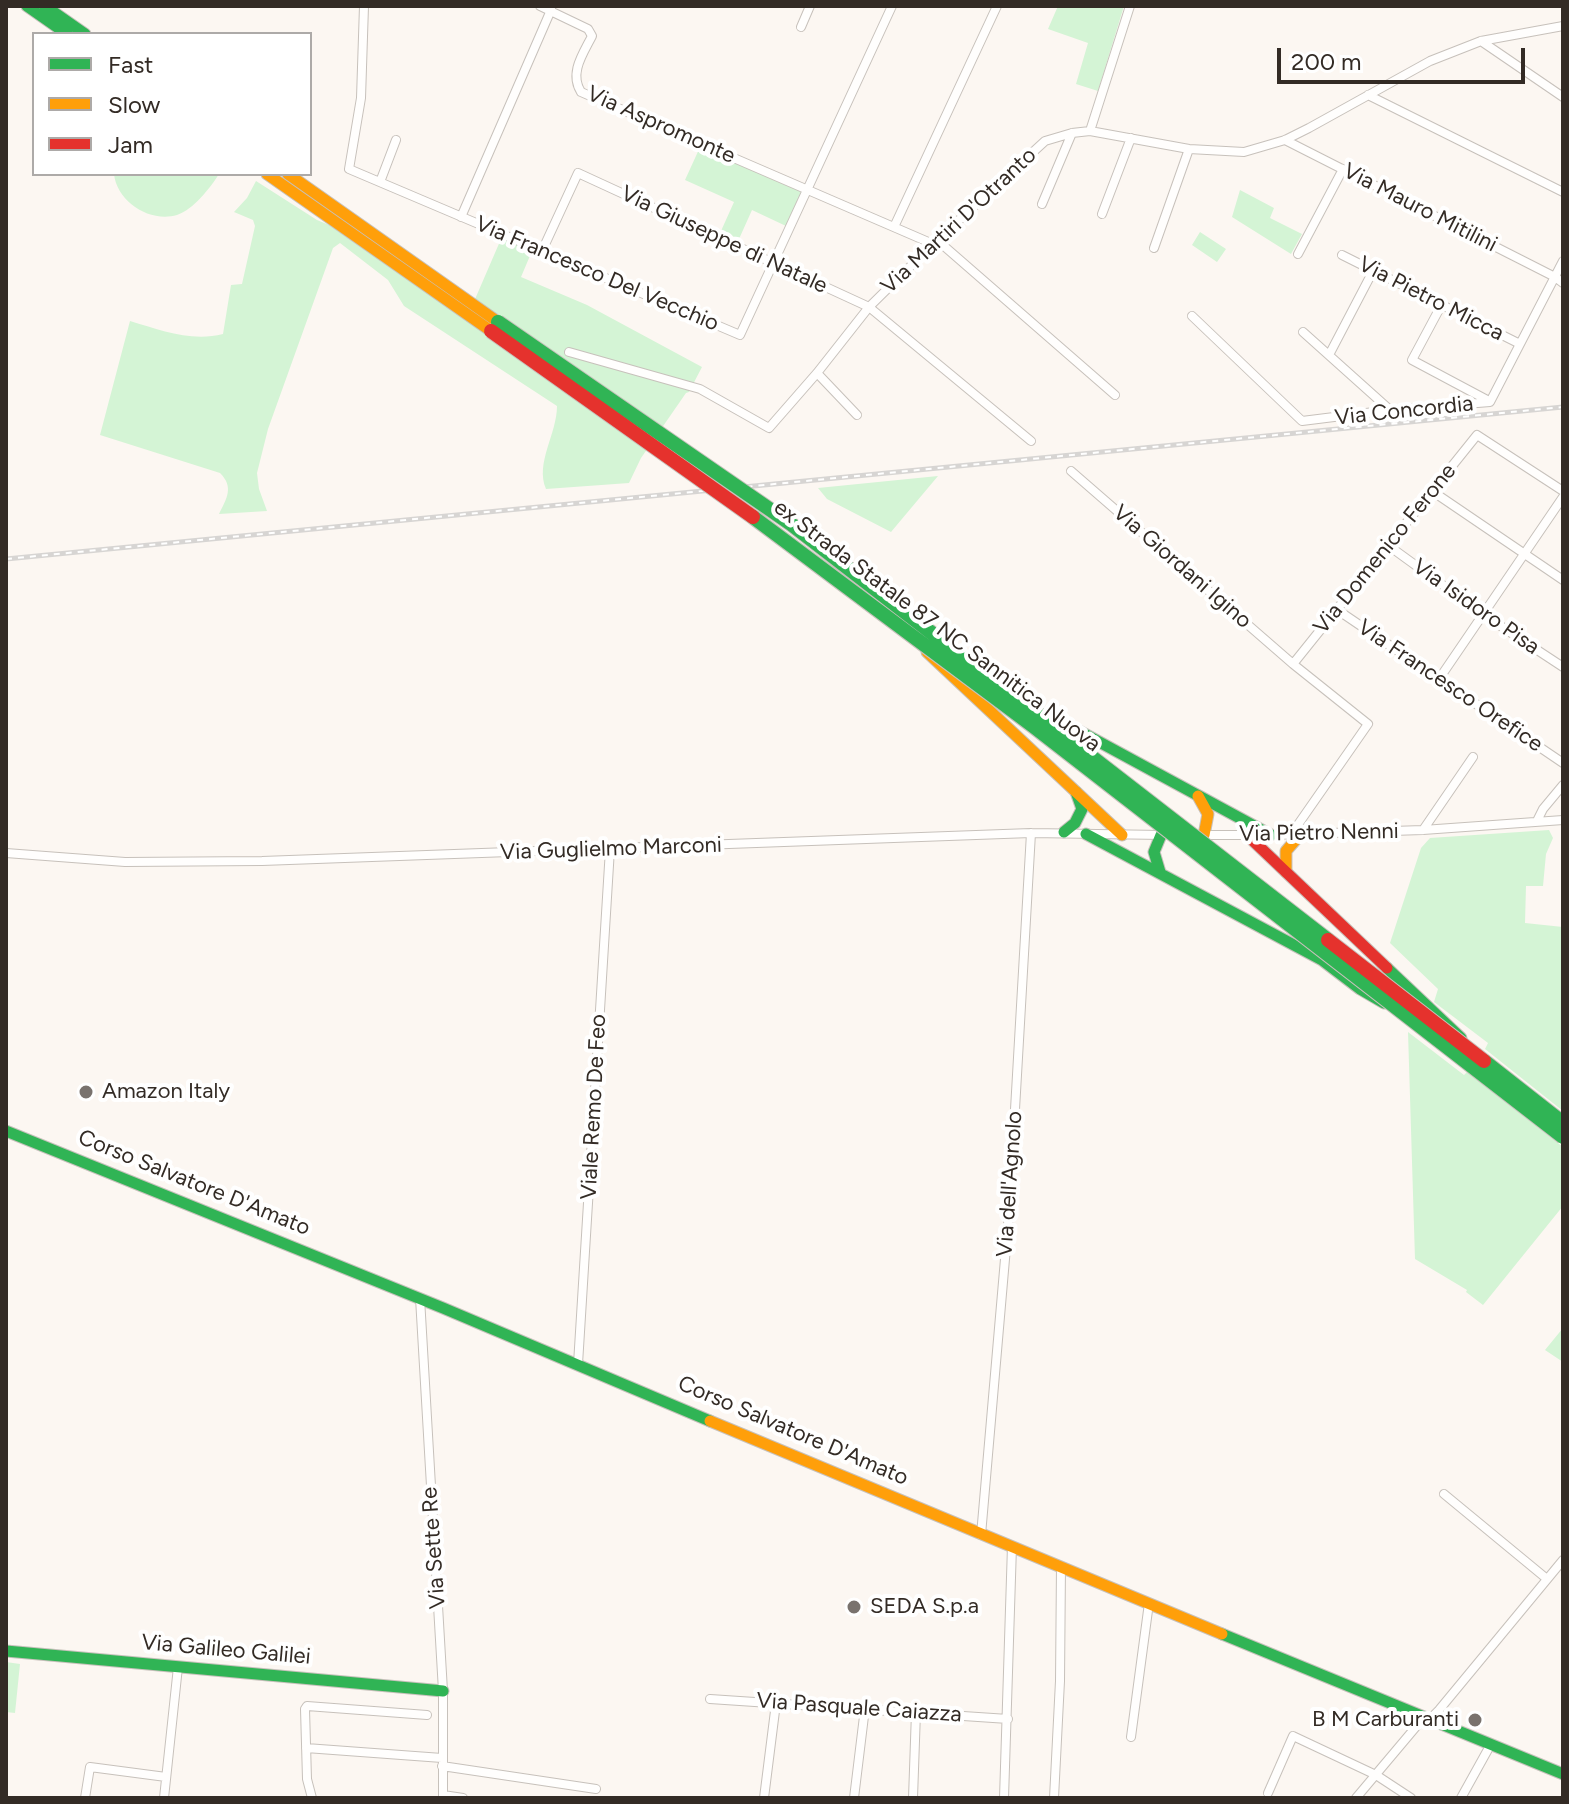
<!DOCTYPE html>
<style>
body{margin:0}
#map{position:relative;width:1569px;height:1804px;overflow:hidden;background:#fcf7f2;font-family:Figtree,sans-serif}
canvas{display:block}
.frame{position:absolute;inset:0;border:8px solid #332b25;pointer-events:none}
.legend{position:absolute;left:32px;top:32px;width:280px;height:144px;box-sizing:border-box;background:#fff;border:2px solid #adaaa8;margin:0;padding:10px 14px;list-style:none;font-size:24px;color:#332b25}
.legend li{display:flex;align-items:center;gap:16px;height:40px}
.legend b{width:40px;border:2px solid #adaaa8}
.scale{position:absolute;left:1277px;top:48px;width:248px;height:36px;box-sizing:border-box;border:4px solid #332b25;border-top:0;padding-left:10px;font-size:24px;line-height:28px;white-space:nowrap;color:#332b25;-webkit-text-stroke:6px #fff;paint-order:stroke}
</style>
<div id="map">
<canvas width="1569" height="1804"></canvas>
<div class="frame"></div>
<ul class="legend">
<li><b style="height:10px;background:#30b455"></b>Fast</li>
<li><b style="height:10px;background:#ff9f0a"></b>Slow</li>
<li><b style="height:10px;background:#e5322d"></b>Jam</li>
</ul>
<div class="scale">200 m</div>
</div>
<script>
const ctx = document.querySelector('canvas').getContext('2d');
ctx.lineJoin = 'round';
function paint(path, color) { ctx.fillStyle = color; ctx.fill(path, 'evenodd'); }
function stroke(path, color, width, dash) { ctx.strokeStyle = color; ctx.lineWidth = width; ctx.lineCap = dash ? 'butt' : 'round'; ctx.setLineDash(dash || []); ctx.stroke(path); }
function drawText(font, color, halo, rows, align = 'center') {
  ctx.font = font + ' Figtree,sans-serif'; ctx.lineWidth = 8; ctx.setLineDash([]); ctx.textBaseline = 'middle'; ctx.strokeStyle = halo; ctx.fillStyle = color; for (const [text, x, y, turn = 0] of rows) {
    ctx.save(); ctx.translate(x, y); ctx.rotate((+turn || 0) * Math.PI / 180); ctx.textAlign = isNaN(turn) ? turn : align; if (halo) ctx.strokeText(text, 0, 0); ctx.fillText(text, 0, 0); ctx.restore();
  }
}
const green = new Path2D(`
 M1058,6H1124L1098,91L1076,84L1088,43L1048,29Z
 M701,145L802,190L786,226L752,210L739,239L721,231L734,202L685,180Z
 M114,174H219C211,187 193,210 177,215C150,223 117,202 114,174Z
 M256,181L317,220L329,225L466,320L501,239L532,251L521,277L587,305L702,367L689,392L686,393L641,458L629,483L546,489C535,463 557,434 557,406L404,306L388,280L340,243L333,248L268,429L257,473L259,489L267,511L219,514C227,498 234,487 220,473L100,435L130,321C160,330 191,342 223,334L231,285L242,284L255,226L253,220L234,212L247,198Z
 M1240,190L1274,208L1270,218L1302,234L1291,254L1232,217Z
 M1200,232L1226,249L1217,262L1192,245Z
 M938,476L891,532L827,499L818,488Z
 M1549,830L1553,838L1546,854L1543,886H1526L1525,923L1563,927V1111L1485,1049L1488,1043L1434,1002L1438,989L1390,943L1421,848L1430,838Z
 M1408,1032L1464,1075L1467,1072L1563,1147V1206L1483,1305L1466,1292L1467,1290L1415,1259Z
 M1563,1328V1362L1545,1350Z
 M6,1662L20,1664L15,1713L6,1712Z`);
const street = new Path2D(`
 M364,6L361,98L349,169L740,335L892,6
 M540,6L588,29L592,36C583,54 569,73 581,92L933,244
 M801,27L810,6
 M1481,41L1563,97
 M1368,95L1563,192
 M1090,131L1130,6
 M1285,140L1555,277L1563,283
 M380,182L396,140
 M1042,204L1072,133
 M1102,214L1131,138
 M461,217L551,10
 M894,227L997,6
 M937,240L1115,395
 M1154,248L1189,149
 M542,251L578,173L869,307L1031,441
 M1298,254L1343,169
 M1342,255L1520,344
 M1442,304L1412,360L1489,401
 M1192,316L1302,421L1390,410L1490,402L1563,261
 M1303,332L1390,410
 M569,352L700,389L769,428L817,373L869,307L933,244L1045,141L1072,133L1090,131L1189,149L1244,152L1285,140L1309,128L1430,61L1481,41L1563,26
 M1329,355L1373,271
 M817,373L857,415
 M1071,471L1293,664L1368,724L1290,836
 M1432,491L1563,580
 M1389,546L1484,615L1563,667
 M1336,609L1563,763
 M1293,664L1477,435L1563,491
 M1439,679L1563,497
 M1537,821L1543,809L1563,785
 M1423,830L1473,757
 M1200,835H1251
 M1268,835L1423,830L1563,820
 M6,853L125,862L262,861L1031,833L1163,835
 M420,1298L443,1691V1798
 M578,1364L610,849
 M1444,1494L1547,1579
 M981,1535L1009,1213L1031,833
 M710,1699L1008,1719
 M1131,1737L1149,1603
 M306,1748L442,1758
 M442,1766L596,1789
 M1268,1793L1293,1736L1376,1775L1411,1798
 M443,1795L463,1798
 M85,1798L90,1767L166,1777
 M164,1798L178,1667
 M312,1798L307,1779L305,1709L307,1706L427,1715
 M764,1798L776,1703
 M854,1798L865,1708
 M913,1798L916,1712
 M1004,1798L1012,1546
 M1054,1798L1060,1681L1061,1566
 M1356,1798L1420,1722L1431,1718L1439,1710L1563,1560
 M1461,1798L1491,1744`);
const fast = new Path2D(`
 M27,6L67,34
 M45,6L85,34
 M1042,714L1068,725L1271,835
 M1064,832L1075,823L1082,809L1076,792
 M1086,834L1322,960L1360,989L1384,1003
 M1160,872L1154,852L1161,835
 M1387,968L1461,1038
 M6,1131L443,1308L710,1421
 M1222,1634L1563,1774
 M6,1651L443,1691`);
const slow = new Path2D(`
 M267,174L491,331
 M288,174L498,322
 M927,652L1122,835
 M1198,796L1208,814L1204,835
 M1286,872V851L1299,836
 M710,1421L1222,1634`);
const jam = new Path2D(`
 M1247,835L1387,968`);
const rail = new Path2D(`
 M6,559L1563,407`);
const fastBridge = new Path2D(`
 M498,322L791,524L1328,940
 M753,517L1033,726L1563,1137
 M1484,1061L1563,1123`);
const jamBridge = new Path2D(`
 M491,331L753,517
 M1328,940L1484,1061`);
const markers = [
 [86,1092,8,"#79726d"],
 [854,1607,8,"#79726d"],
 [1475,1720,8,"#79726d"]
];
const streetNames = [
 ["Via Aspromonte",661,125,24],
 ["Via Mauro Mitilini",1420,208,27],
 ["Via Martiri D'Otranto",959,221,-43],
 ["Via Giuseppe di Natale",724,240,25],
 ["Via Francesco Del Vecchio",597,274,23],
 ["Via Pietro Micca",1431,299,27],
 ["Via Concordia",1404,411,-6],
 ["Via Domenico Ferone",1385,549,-51],
 ["Via Giordani Igino",1182,567,41],
 ["Via Isidoro Pisa",1476,607,35],
 ["ex Strada Statale 87 NC Sannitica Nuova",937,626,37],
 ["Via Francesco Orefice",1450,686,34],
 ["Via Pietro Nenni",1319,833,-1],
 ["Via Guglielmo Marconi",611,849,-2],
 ["Viale Remo De Feo",594,1107,-87],
 ["Corso Salvatore D'Amato",194,1183,22],
 ["Via dell'Agnolo",1010,1184,-86],
 ["Corso Salvatore D'Amato",793,1431,23],
 ["Via Sette Re",434,1548,-94],
 ["Via Galileo Galilei",226,1650,5],
 ["Via Pasquale Caiazza",859,1708,4]
];
const poiNames = [
 ["Amazon Italy",102,1092],
 ["SEDA S.p.a",870,1607],
 ["B M Carburanti",1459,1720,"right"]
];
paint(green, '#d4f4d5');
stroke(street, '#c7c1bb', 10);
stroke(fast, '#c7c1bb', 13);
stroke(slow, '#c7c1bb', 13);
stroke(jam, '#c7c1bb', 13);
stroke(street, '#fffefd', 8);
stroke(fast, '#30b455', 11);
stroke(slow, '#ff9f0a', 11);
stroke(jam, '#e5322d', 11);
stroke(rail, '#d7d5d3', 5);
stroke(rail, '#fff', 2, [6]);
stroke(fastBridge, '#c7c1bb', 16, []);
stroke(jamBridge, '#c7c1bb', 16, []);
stroke(fastBridge, '#30b455', 14);
stroke(jamBridge, '#e5322d', 14);
for (const [x, y, r, color] of markers) { const dot = new Path2D(); dot.arc(x, y, r, 0, 2 * Math.PI); ctx.fillStyle = color; ctx.fill(dot); stroke(dot, '#fff', 3); }
drawText('22px', '#332b25', '#fff', streetNames);
drawText('22px', '#332b25', '#fff', poiNames, 'left');
</script>
